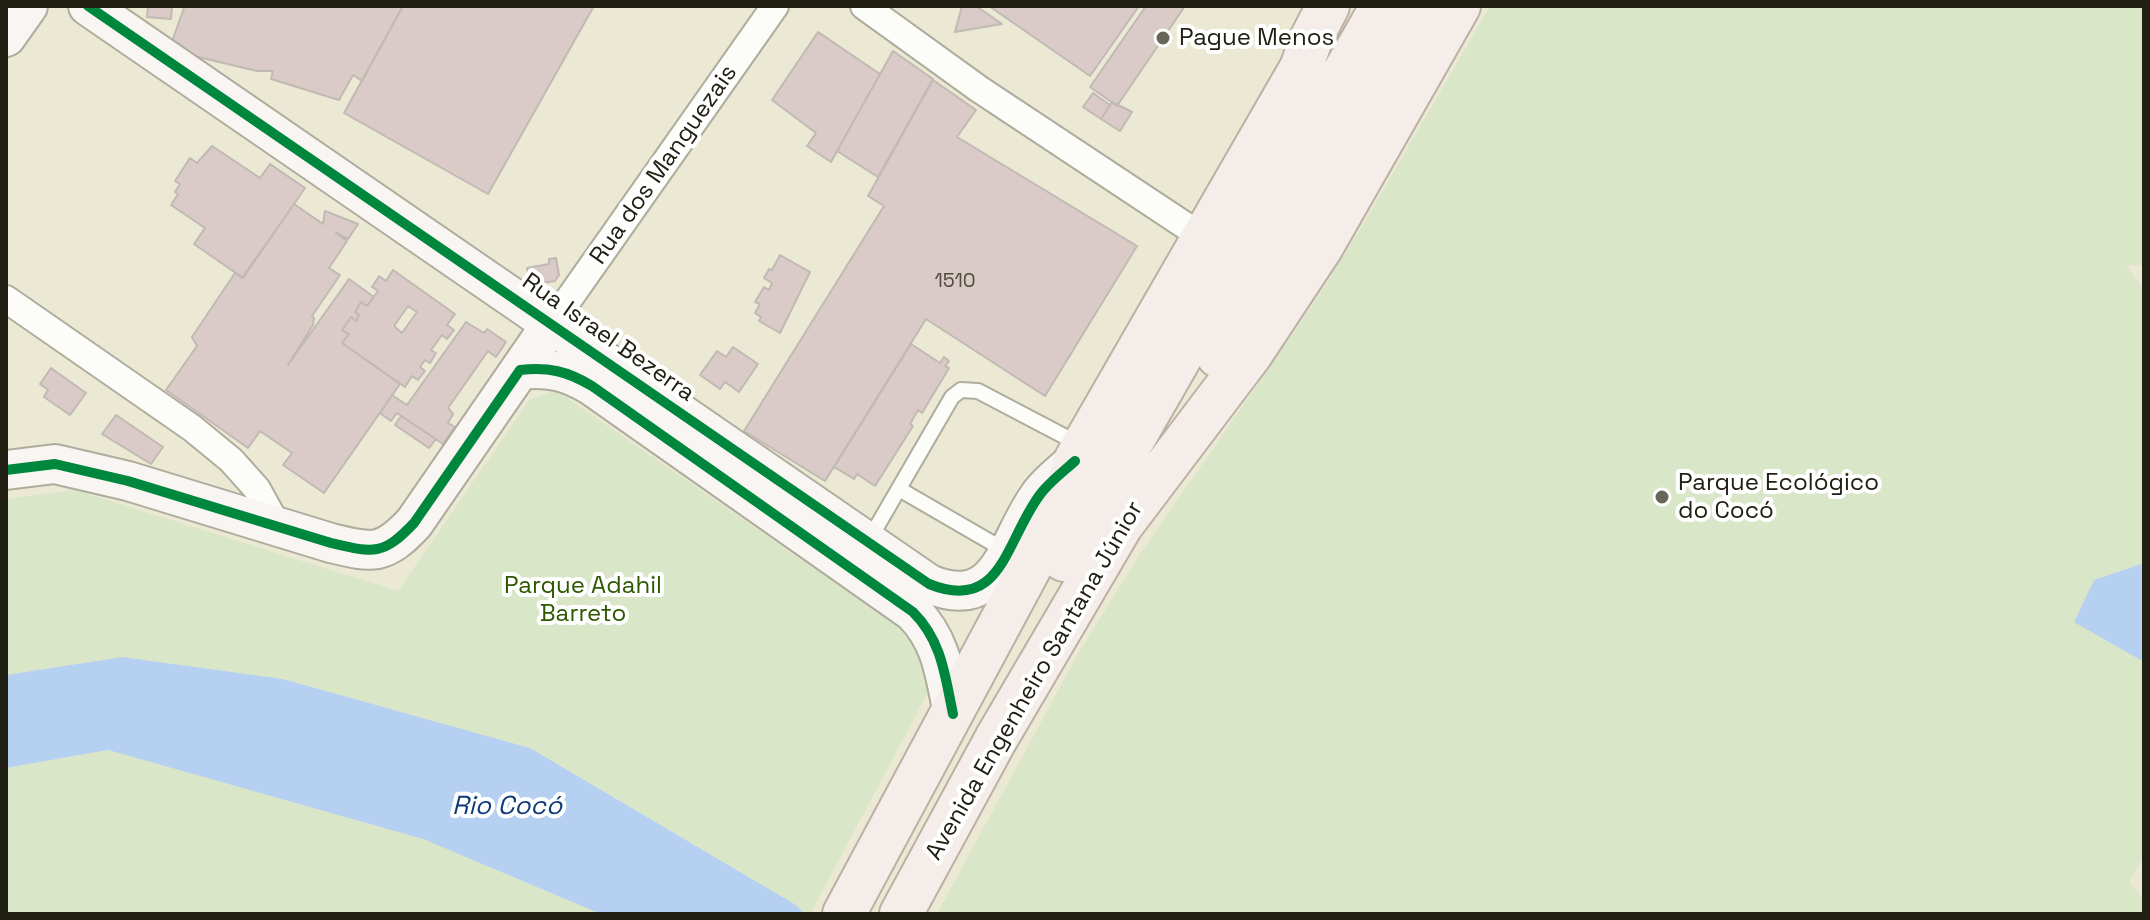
<!DOCTYPE html>
<meta charset="utf-8">
<style>
body{margin:0}
#map{position:relative;width:2150px;height:920px;overflow:hidden;background:#ebe8d4;font-family:"Space Grotesk",sans-serif}
canvas{display:block}
.frame{position:absolute;inset:0;border:8px solid #222013;pointer-events:none}
</style>
<div id="map">
<canvas width="2150" height="920"></canvas>
<div class="frame"></div>
</div>
<script>
const ctx = document.querySelector('canvas').getContext('2d');
ctx.lineJoin = 'round';
function paint(path, color) { ctx.fillStyle = color; ctx.fill(path, 'evenodd'); }
function stroke(path, color, width, dash) { ctx.strokeStyle = color; ctx.lineWidth = width; ctx.lineCap = dash ? 'butt' : 'round'; ctx.setLineDash(dash || []); ctx.stroke(path); }
function drawText(font, color, halo, rows, align = 'center') {
  ctx.font = font + ' "Space Grotesk",sans-serif'; ctx.lineWidth = 8; ctx.setLineDash([]); ctx.textBaseline = 'middle'; ctx.strokeStyle = halo; ctx.fillStyle = color; for (const [text, x, y, turn = 0] of rows) {
    ctx.save(); ctx.translate(x, y); ctx.rotate((+turn || 0) * Math.PI / 180); ctx.textAlign = isNaN(turn) ? turn : align; if (halo) ctx.strokeText(text, 0, 0); ctx.fillText(text, 0, 0); ctx.restore();
  }
}
const green = new Path2D(`
 M1490,6H2144V266L2126,265L2144,290V563L2074,621L2144,662V856L2129,882L2144,900V914H937L1079,652L1140,554L1316,300L1364,223Z
 M557,391L919,641L932,685L810,914H804L796,905L530,748L283,679L122,657L6,675V499L75,490L398,591L530,399Z
 M108,750L423,839L601,914H6V768Z`);
const water = new Path2D(`
 M2144,563V662L2074,622L2094,580Z
 M122,657L283,679L530,748L796,905L804,914H601L423,839L108,750L6,768V675Z`);
const building = new Path2D(`
 M148,6L172,7L171,19L147,17Z
 M179,6H403L362,81L353,75L339,100L271,79L273,71H257L169,50L184,8Z
 M403,6H594L488,194L344,113Z
 M962,6H976L1002,24L955,32Z
 M989,6H1139L1090,76Z
 M1146,6H1185L1117,106L1090,87Z
 M818,32L880,74L831,162L807,146L816,133L772,100Z
 M893,51L933,79L878,177L837,151Z
 M933,80L976,110L957,137L1137,246L1045,396L926,319L825,481L744,431L884,206L868,196Z
 M1093,93L1110,105L1101,119L1083,107Z
 M1112,102L1132,112L1120,131L1101,119Z
 M212,146L260,178L270,164L305,188L243,278L194,244L205,228L171,205L178,194L175,192L180,184L175,181L190,158L197,163Z
 M294,204L323,224L325,211L358,224L348,239L336,233L347,241L329,268L340,275L312,316L314,318L313,325L288,365L349,279L374,297L367,306L361,302L355,312L359,315L356,321L351,317L342,330L349,334L342,343L400,384L324,493L283,465L292,453L260,431L248,448L166,390L197,346L192,337L235,273L242,278Z
 M780,255L810,272L780,333L759,321L761,317L755,313L760,304L755,302L764,287L769,290L772,283L764,278L769,269L772,270Z
 M556,258L559,275L555,281L535,284L529,280L527,268L549,264V259Z
 M393,270L455,314L447,325L454,330L447,339L442,335L431,350L436,353L430,363L425,360L420,367L425,371L418,380L412,376L405,387L342,343L349,334L342,330L351,317L356,321L359,315L355,312L361,302L367,306L378,291L372,287L379,276L386,281ZM408,306L417,312L402,333L394,326Z
 M466,322L484,333L487,329L506,342L496,357L488,351L448,408L453,414L448,423L455,427L443,444L397,413L391,421L380,413L392,395L407,405Z
 M911,344L940,363L944,357L949,361L945,366L949,368L922,413L918,410L910,424L913,426L875,486L857,474L854,479L834,467Z
 M733,347L758,364L739,392L725,382L720,389L700,375L717,351L726,357Z
 M51,368L86,393L70,415L44,397L48,390L40,384Z
 M116,415L163,447L151,464L102,434Z
 M401,416L436,439L429,448L395,425Z`);
const lane = new Path2D(`
 M899,489L1006,551
 M869,540L952,397L961,390L978,391L1079,444`);
const street = new Path2D(`
 M864,6L979,89L1204,238
 M6,299L192,428L231,460L257,489L278,527
 M552,323L775,6`);
const secondary = new Path2D(`
 M88,6L929,584C1001,613 1005,543 1039,496C1048,483 1063,472 1075,461
 M6,37L28,6
 M520,370C549,367 567,371 592,386L913,612C942,641 945,676 953,714
 M6,470L55,464L128,481L331,543C373,553 383,556 414,523L552,323`);
const primary = new Path2D(`
 M1218,356L1351,124L1391,66L1417,21
 M1064,560L1382,6
 M844,914L1063,506L1075,461L1083,446L1301,68L1312,37L1328,6
 M901,914L996,739L1121,526L1251,354L1321,248L1459,6`);
const cycleway = new Path2D(`
 M88,6L929,584C1001,613 1005,543 1039,496C1048,483 1063,472 1075,461
 M6,470L55,464L128,481L331,543C373,553 383,556 414,523L520,370C549,367 567,371 592,386L913,612C942,641 945,676 953,714`);
const markers = [
 [1163,38,8,"#686657"],
 [1662,497,8,"#686657"]
];
const numberNames = [
 ["1510",955,282]
];
const poiNames = [
 ["Pague Menos",1179,38],
 ["Parque Ecológico",1678,483],
 ["do Cocó",1678,511]
];
const streetNames = [
 ["Rua dos Manguezais",664,165,-55],
 ["Rua Israel Bezerra",608,338,35],
 ["Avenida Engenheiro Santana Júnior",1035,681,-60]
];
const parkNames = [
 ["Parque Adahil",583,586],
 ["Barreto",583,614]
];
const waterNames = [
 ["Rio Cocó",507,807]
];
paint(green, '#dae6c8');
paint(water, '#b6d0f1');
paint(building, '#dacbc8');
stroke(building, '#c1b9b3', 2);
stroke(lane, '#aeac9c', 18);
stroke(street, '#aeac9c', 30);
stroke(secondary, '#aeac9c', 42);
stroke(primary, '#bcb0a5', 46);
stroke(lane, '#fcfcf9', 14);
stroke(street, '#fcfcf9', 26);
stroke(secondary, '#f8f5f2', 38);
stroke(primary, '#f4ede9', 42);
stroke(cycleway, '#00873e', 10);
for (const [x, y, r, color] of markers) { const dot = new Path2D(); dot.arc(x, y, r, 0, 2 * Math.PI); ctx.fillStyle = color; ctx.fill(dot); stroke(dot, '#fff', 3); }
drawText('20px', '#504b40', null, numberNames);
drawText('24px', '#222013', '#fff', poiNames, 'left');
drawText('24px', '#222013', '#fff', streetNames);
drawText('24px', '#2e5800', '#fff', parkNames);
drawText('italic 26px', '#103b7b', '#fff', waterNames);
</script>
